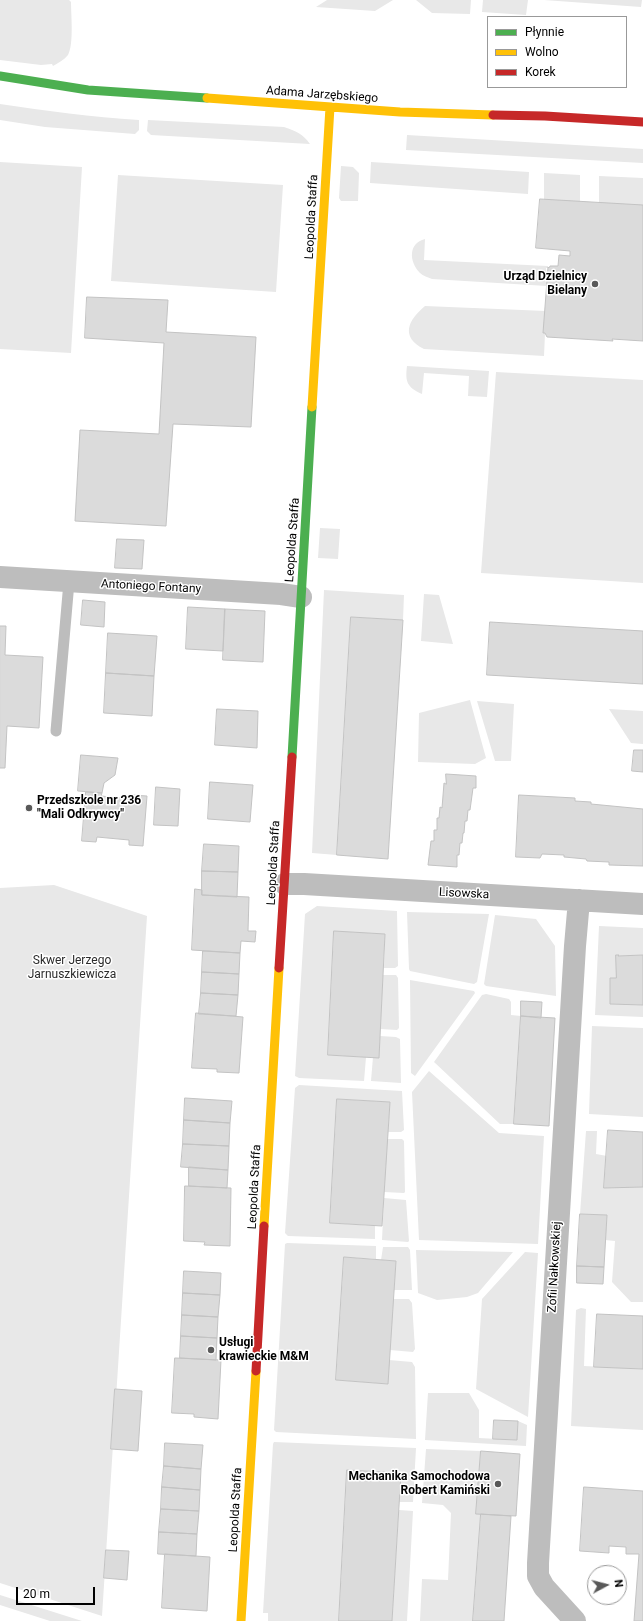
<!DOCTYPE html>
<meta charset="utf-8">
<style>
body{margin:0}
#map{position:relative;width:643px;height:1621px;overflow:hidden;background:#fff;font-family:Roboto,sans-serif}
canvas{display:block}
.legend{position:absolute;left:487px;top:16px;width:140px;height:72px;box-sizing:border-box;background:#fff;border:1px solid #999;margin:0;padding:5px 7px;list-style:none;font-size:12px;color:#000}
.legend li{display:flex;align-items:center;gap:8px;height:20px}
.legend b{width:20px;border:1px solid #999}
.north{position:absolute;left:587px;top:1565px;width:40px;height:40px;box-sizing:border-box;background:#fff;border:1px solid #999;border-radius:50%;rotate:83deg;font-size:11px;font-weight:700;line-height:16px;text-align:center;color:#000}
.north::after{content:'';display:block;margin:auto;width:14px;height:18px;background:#595959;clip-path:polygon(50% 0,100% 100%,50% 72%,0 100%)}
.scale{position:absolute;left:16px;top:1587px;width:79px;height:18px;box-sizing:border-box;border:2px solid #000;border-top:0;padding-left:5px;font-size:12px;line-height:14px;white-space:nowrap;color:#000;-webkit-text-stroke:3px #fff;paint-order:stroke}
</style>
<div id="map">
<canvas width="643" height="1621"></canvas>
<ul class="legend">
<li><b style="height:5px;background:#4caf50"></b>Płynnie</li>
<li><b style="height:5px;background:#ffc107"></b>Wolno</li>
<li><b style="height:5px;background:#c62828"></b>Korek</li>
</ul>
<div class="north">N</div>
<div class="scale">20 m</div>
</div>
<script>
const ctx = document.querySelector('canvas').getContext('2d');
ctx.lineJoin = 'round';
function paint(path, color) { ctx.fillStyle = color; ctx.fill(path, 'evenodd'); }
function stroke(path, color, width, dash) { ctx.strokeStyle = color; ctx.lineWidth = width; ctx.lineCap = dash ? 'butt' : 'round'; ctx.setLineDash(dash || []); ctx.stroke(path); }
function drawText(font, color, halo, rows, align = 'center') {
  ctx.font = font + ' Roboto,sans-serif'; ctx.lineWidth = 3; ctx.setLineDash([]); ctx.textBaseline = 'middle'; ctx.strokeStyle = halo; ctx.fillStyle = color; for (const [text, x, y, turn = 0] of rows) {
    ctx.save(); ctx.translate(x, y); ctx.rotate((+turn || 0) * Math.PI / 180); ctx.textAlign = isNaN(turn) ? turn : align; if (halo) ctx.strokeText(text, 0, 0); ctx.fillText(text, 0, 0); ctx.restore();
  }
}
const green = new Path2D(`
 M0,0H69L71,2C71,15 74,44 68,55C64,60 58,63 53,66L52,64L41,65L0,60Z
 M327,0H393L375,11L316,7Z
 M416,0H471L470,14L432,13Z
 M483,0H528L526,15L482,12Z
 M544,0H642L641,7Z
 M0,104C46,111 92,117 139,120V130L135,134L45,127L0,120Z
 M148,120L284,127C296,131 303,134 310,144L151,135L147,131Z
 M407,135L643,149V163L406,150Z
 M0,162L82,167L71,353L0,349Z
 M371,162L529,172L528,194L370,183Z
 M341,166L353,167L359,173L358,201H341L339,198Z
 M544,173L580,175V202L544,200Z
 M118,175L283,185L276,292L111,281Z
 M599,176L643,178V206L599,203Z
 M425,239L424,260L548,266V268H546L547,286L432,279C428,277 423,276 420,273C409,262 408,243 425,239Z
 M425,306L546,311L544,356L424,349C400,337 408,320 425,306Z
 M407,366L489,371L487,397L468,396L469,376L424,373L422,394C407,387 405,382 407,366Z
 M496,372L643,380V583L481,573Z
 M320,528L340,529L338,559L318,558Z
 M324,590L404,595L403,620L351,617L337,855L312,853Z
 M424,594L439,595L453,644L421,641Z
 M470,700L486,758L475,764L418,762L419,713Z
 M477,701L514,704L511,761H495Z
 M609,709L643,711V744L631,743Z
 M54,885L147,916L102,1616L0,1583V888Z
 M317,906L397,911L398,966L395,968H384L385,934L334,932L328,1055L366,1057L364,1081L299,1078L295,1076L305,914Z
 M407,912L489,914L477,982L474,984L410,971L409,969Z
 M495,915L536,919L555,946L556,996L486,986L484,984Z
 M599,926L643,928V955L618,956V955H616V978H610V1004L643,1005V1017L595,1015Z
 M383,975H396L398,978L399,1028L397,1030L380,1029Z
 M410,980L474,991L475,993L415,1076L411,1073Z
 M486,994L509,999L511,1002V1015L521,1016L514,1124H500L434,1062L482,995Z
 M592,1026L643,1028V1117L589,1114Z
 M380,1036L396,1037L400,1039L401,1083L371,1081L373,1057H379Z
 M429,1071L499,1133L544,1136L538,1244L419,1240L412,1092Z
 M299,1085L402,1091L404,1130L401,1132H388L390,1102L337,1099L330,1223L375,1226V1239L288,1236L285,1233L295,1088Z
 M586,1131H597L596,1154L607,1156L604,1188L643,1187V1302H631L612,1282L615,1241L605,1240L607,1215L580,1214Z
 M387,1139H402L404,1141L405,1192L404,1193L384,1192Z
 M384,1198L406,1200L409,1241L408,1242L382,1240Z
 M287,1243L376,1246V1259L344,1257L336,1380L387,1384L389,1360L412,1362L415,1367L416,1439L276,1432L274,1430L285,1244Z
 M383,1247H408L410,1250L412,1290H394L396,1261L381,1260Z
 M416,1250L513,1252L478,1293L467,1297L437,1300L418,1293Z
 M525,1252L538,1253L528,1417L476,1389L482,1299Z
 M393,1299H409L412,1303L415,1349L413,1352L390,1350Z
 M581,1308L586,1309L584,1366L643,1369V1430L571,1426L576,1310Z
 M428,1393H469L479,1410V1438L517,1440L518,1421L527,1425L526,1446L425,1440Z
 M274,1442L416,1448L413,1502H399L347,1470L339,1621H268V1613H263L273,1444Z
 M426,1449L481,1451V1514L473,1621H420L422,1579L448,1580L451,1513L443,1505L422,1503Z
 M399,1510L413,1511L407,1621H392Z
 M0,1595L82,1621H50L0,1605Z`);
const building = new Path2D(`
 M540,199L643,205V341L612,339L613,341L547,337L545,333H543L548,267L549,268L550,266H558L559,255L570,256V251L536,248Z
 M87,297L168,300L166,332L256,337L251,427L173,424L166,526L75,521L80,430L159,434L164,343L85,338Z
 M117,539L144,540L142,569L115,568Z
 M83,600L105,602L104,627L81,625Z
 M188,607L225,609L223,651L186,649Z
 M225,609L265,611L263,662L223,660Z
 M351,617L403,620L388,859L337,855Z
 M490,622L643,631V684L487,675Z
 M0,626H6L5,655L43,657L39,728L7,726L5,768H0Z
 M108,633L157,636L154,676L106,673Z
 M106,673L154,676L152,716L104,713Z
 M217,709L258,711L257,748L215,745Z
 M634,750H643V772L632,771Z
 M81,755L118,758L115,775L104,783L102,793L78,791Z
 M446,774L476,776V788H473L470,810H468L467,821H465L464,833H463L462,843H460L459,855H457V867L428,865L431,841H434V830H437V818H439L440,807L442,808L444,783L446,784Z
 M210,782L253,785L250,822L208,819Z
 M156,787L180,789L178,826L154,825Z
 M86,792L102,793L101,796L131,799L132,795L147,796L143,846L129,845V840L97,837L96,842L82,841Z
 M519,795L575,798V801L591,802V804L643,809V866L609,865V862L587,861L586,859L564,857V855L542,854L540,858L516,857Z
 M204,844L239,846L238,872L202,871Z
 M202,871L238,872L237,897L202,895Z
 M195,889L202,890V895L249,897L248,931H256L255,942L241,941L240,953L192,950Z
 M334,931L385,934L379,1058L328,1055Z
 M203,951L240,953L239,974L202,972Z
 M616,955H619L618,956L643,955V1005L610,1004V978H616Z
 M202,972L239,974L238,995L201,993Z
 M201,993L238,995L236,1016L199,1014Z
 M521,1001L542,1002L541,1018L521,1016Z
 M196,1013L243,1017L239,1073L217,1072V1069L192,1068Z
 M521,1016L555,1018L549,1126L514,1124Z
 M185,1098L232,1101L230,1123L184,1120Z
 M337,1099L390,1102L382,1226L330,1223Z
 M184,1120L230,1123L229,1146L183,1144Z
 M608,1130L643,1132V1187L604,1188Z
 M183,1144L229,1146L228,1170L181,1167Z
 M189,1167L228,1170L227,1188L189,1186Z
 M185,1186L231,1188L230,1246L204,1245L205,1242L184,1241Z
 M580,1214L607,1215L604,1267L577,1266Z
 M344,1257L396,1261L388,1384L336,1380Z
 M577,1266L604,1267L603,1284L577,1283Z
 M184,1271L221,1273L220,1295L183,1293Z
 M183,1293L220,1295L218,1317L182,1315Z
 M597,1314L643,1316V1369L594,1367Z
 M182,1315L218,1317L217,1338L181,1336Z
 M181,1336L217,1338L216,1360L180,1358Z
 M175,1358L221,1360L218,1419L194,1417V1414L172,1413Z
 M115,1389L142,1391L138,1451L111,1449Z
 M494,1420L518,1421L517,1440L493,1439Z
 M165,1443L203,1445L201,1469L164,1466Z
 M481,1451L520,1454L516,1516L476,1514Z
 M164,1466L201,1469L200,1490L162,1487Z
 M347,1470L401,1473L392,1621H339Z
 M162,1487L200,1490L199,1511L161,1509Z
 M584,1487L643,1491V1621H634L639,1554H626V1547L609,1546V1553L580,1551Z
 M161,1509L199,1511L197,1534L159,1532Z
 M481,1514L511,1516L504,1621H473Z
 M159,1532L197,1534L196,1556L158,1554Z
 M106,1550L129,1551L127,1580L104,1578Z
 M165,1554L210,1557L207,1611L162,1608Z`);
const lane = new Path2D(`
 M56,731L69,582`);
const street = new Path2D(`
 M0,577L281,594L301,597
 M285,884H304L643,904
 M575,1621L544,1587L538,1576V1563L575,946L579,900`);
const fast = new Path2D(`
 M0,76L88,90L207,98
 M292,757L312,407`);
const slow = new Path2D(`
 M207,98L400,112L493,115
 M312,407L330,107
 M264,1226L279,968
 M241,1621L256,1371`);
const jam = new Path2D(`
 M493,115L545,116L643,122
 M279,968L292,757
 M256,1371L264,1226`);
const markers = [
 [595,284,4,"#595959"],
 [29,808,4,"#595959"],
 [211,1350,4,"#595959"],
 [498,1484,4,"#595959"]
];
const streetNames = [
 ["Adama Jarzębskiego",322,95,4],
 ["Leopolda Staffa",312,217,-87],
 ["Leopolda Staffa",293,540,-86],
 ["Antoniego Fontany",151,587,3],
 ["Leopolda Staffa",274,863,-87],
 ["Lisowska",464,894,3],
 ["Leopolda Staffa",255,1187,-87],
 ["Zofii Nałkowskiej",555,1267,-87],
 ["Leopolda Staffa",236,1510,-87]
];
const poiNames = [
 ["Urząd Dzielnicy",587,277],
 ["Bielany",587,291],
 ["Przedszkole nr 236",37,801,"left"],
 ["\"Mali Odkrywcy\"",37,815,"left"],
 ["Usługi",219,1343,"left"],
 ["krawieckie M&M",219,1357,"left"],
 ["Mechanika Samochodowa",490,1477],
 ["Robert Kamiński",490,1491]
];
const parkNames = [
 ["Skwer Jerzego",72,961],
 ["Jarnuszkiewicza",72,975]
];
paint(green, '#e8e8e8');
paint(building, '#dbdbdb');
stroke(building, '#c3c3c3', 1);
stroke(lane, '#bdbdbd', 11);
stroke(street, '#bdbdbd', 22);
stroke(fast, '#4caf50', 9);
stroke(slow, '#ffc107', 9);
stroke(jam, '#c62828', 9);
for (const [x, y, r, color] of markers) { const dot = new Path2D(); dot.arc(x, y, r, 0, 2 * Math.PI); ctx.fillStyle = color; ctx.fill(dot); stroke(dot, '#fff', 1.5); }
drawText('12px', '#000', '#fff', streetNames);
drawText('bold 12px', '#000', '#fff', poiNames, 'right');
drawText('12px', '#2c2c2c', '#fff', parkNames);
</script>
